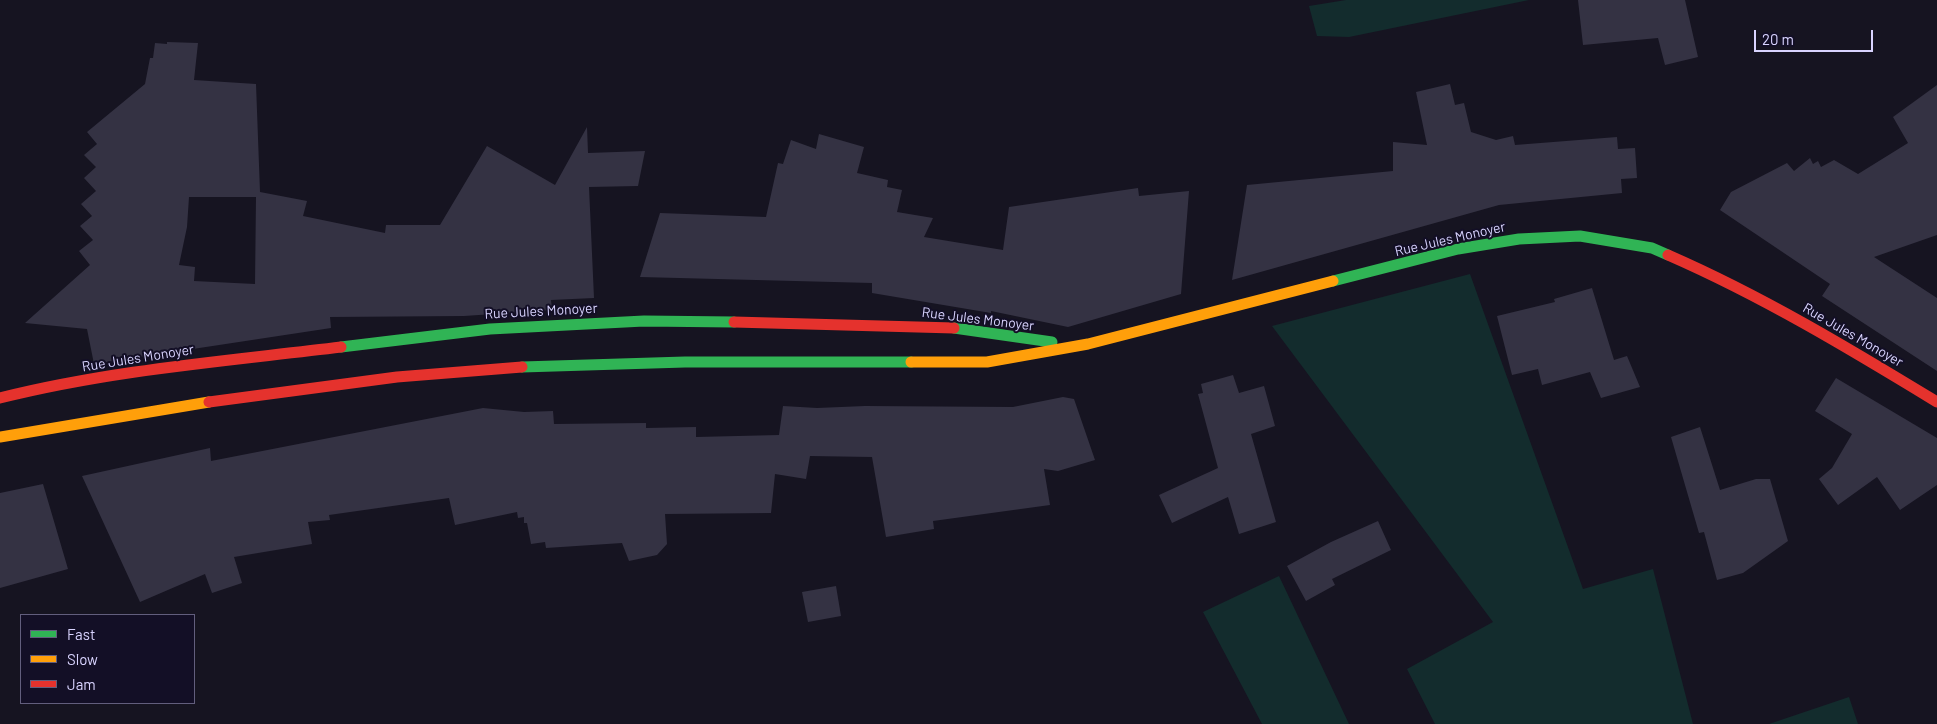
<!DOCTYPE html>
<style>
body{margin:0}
#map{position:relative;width:1937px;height:724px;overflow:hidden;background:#161421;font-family:Barlow,sans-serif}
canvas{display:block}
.legend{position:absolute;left:20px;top:614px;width:175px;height:90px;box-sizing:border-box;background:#130f26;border:1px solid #625e7d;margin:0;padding:6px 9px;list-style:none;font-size:15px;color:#d9d4ff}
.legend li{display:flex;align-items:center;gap:10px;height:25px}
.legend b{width:25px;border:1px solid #625e7d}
.scale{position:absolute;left:1754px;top:30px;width:119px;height:22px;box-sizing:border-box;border:2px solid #d9d4ff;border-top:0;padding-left:6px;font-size:15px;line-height:18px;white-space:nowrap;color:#d9d4ff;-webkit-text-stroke:4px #130f26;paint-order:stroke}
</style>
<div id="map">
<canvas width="1937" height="724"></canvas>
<ul class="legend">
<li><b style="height:6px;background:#30b455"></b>Fast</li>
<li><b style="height:6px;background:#ff9f0a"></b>Slow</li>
<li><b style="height:6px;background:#e5322d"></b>Jam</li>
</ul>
<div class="scale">20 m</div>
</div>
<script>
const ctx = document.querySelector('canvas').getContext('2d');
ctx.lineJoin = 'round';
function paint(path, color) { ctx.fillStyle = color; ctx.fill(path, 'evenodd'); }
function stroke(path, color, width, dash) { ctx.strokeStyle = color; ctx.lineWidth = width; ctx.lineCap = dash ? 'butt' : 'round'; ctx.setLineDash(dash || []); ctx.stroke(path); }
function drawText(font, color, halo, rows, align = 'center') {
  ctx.font = font + ' Barlow,sans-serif'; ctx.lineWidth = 4; ctx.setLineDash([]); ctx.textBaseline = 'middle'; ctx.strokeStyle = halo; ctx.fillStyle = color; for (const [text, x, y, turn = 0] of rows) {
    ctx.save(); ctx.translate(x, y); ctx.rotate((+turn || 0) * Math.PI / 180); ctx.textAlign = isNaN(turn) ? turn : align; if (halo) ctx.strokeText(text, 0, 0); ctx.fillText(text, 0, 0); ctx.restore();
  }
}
const green = new Path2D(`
 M1346,0H1529L1349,37L1317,36L1309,6Z
 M1470,274L1583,589L1653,569L1693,724H1435L1407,669L1493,622L1272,326Z
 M1279,576L1349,724H1262L1203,612Z
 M1849,697L1858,724H1769Z`);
const building = new Path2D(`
 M1578,0H1685L1698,57L1665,65L1658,38L1583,45Z
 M167,42L198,43L194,80L256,84L260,192L307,201L303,216L385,233L386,225H440L487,146L555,185L587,127L588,153L645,151L638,186L589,187L594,298L551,300L552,310L464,316L330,317L331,328L94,364L87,329L25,323L90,265L79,251L93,240L80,226L92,216L81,204L96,191L84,178L96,167L84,155L97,144L87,132L145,84L150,58H153L155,43L167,44ZM189,197H256L255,284L194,281L195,267L179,265L187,227Z
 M1450,84L1455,105L1464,103L1471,132L1496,140L1513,136L1515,145L1617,137L1618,149L1635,148L1637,178L1621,179L1622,193L1499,205L1232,280L1247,185L1393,171V142L1427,145L1416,92Z
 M1937,85V235L1874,257L1937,298V371L1822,296L1830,284L1720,210L1731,192L1787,163L1794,171L1810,158L1813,164L1818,161L1821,167L1834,160L1858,174L1908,143L1893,117Z
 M819,134L864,147L857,173L888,180L887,187L902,190L897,212L933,218L924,237L1003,250L1009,207L1138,188L1139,196L1189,191L1181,294L1068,327L991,311V313L872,293V283L640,277L660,213L766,217L778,163L783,164L791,140L816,149Z
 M1592,288L1614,360L1627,356L1640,387L1601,398L1590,372L1542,385L1538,369L1512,375L1497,316L1555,302L1554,299Z
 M1233,375L1239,393L1264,386L1275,426L1251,434L1276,522L1239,534L1228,497L1172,523L1159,495L1218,468L1198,394L1203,393L1201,384Z
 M1836,378L1937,438V485L1900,510L1877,477L1838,505L1819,479L1832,468L1852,434L1815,411Z
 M1063,397L1074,399L1095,460L1058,471L1044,469L1050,505L933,521L934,529L886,537L872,457L810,456L806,479L775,474L771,513L665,514L667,544L657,555L629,561L622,543L546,548L545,542L531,544L527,523H524V517L518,518L517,512L455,525L449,498L329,515L330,520L308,522L312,544L234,557L242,583L212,593L205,574L140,602L82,476L210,448L211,461L483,408L524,412L553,411L554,424L646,423V428L696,427V437L779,435L783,406L817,408L865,406L1013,407Z
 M1700,427L1720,490L1756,479H1770L1788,541L1743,573L1717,580L1704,532L1699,533L1671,437Z
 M43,484L68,569L0,588V493Z
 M1378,521L1391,550L1332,579L1335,585L1306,601L1287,566L1331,542Z
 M836,586L841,616L808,622L802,592Z`);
const fast = new Path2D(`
 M1333,281L1458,249L1519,239L1580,236L1652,248L1668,255
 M954,328L1052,342
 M341,347L490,329L644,321L734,322
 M522,367L685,362H911`);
const slow = new Path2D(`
 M911,362H987L1088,344L1333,281
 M0,437L209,402`);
const jam = new Path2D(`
 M1668,255C1762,296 1850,349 1937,402
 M734,322L954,328
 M0,398C111,370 227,361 341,347
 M209,402L397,377L522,367`);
const streetNames = [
 ["Rue Jules Monoyer",1450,239,-13],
 ["Rue Jules Monoyer",541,311,-3],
 ["Rue Jules Monoyer",978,319,7],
 ["Rue Jules Monoyer",1853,335,30],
 ["Rue Jules Monoyer",138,358,-9]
];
paint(green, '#132c2d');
paint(building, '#343243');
stroke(fast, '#30b455', 11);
stroke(slow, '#ff9f0a', 11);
stroke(jam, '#e5322d', 11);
drawText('14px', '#d9d4ff', '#130f26', streetNames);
</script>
